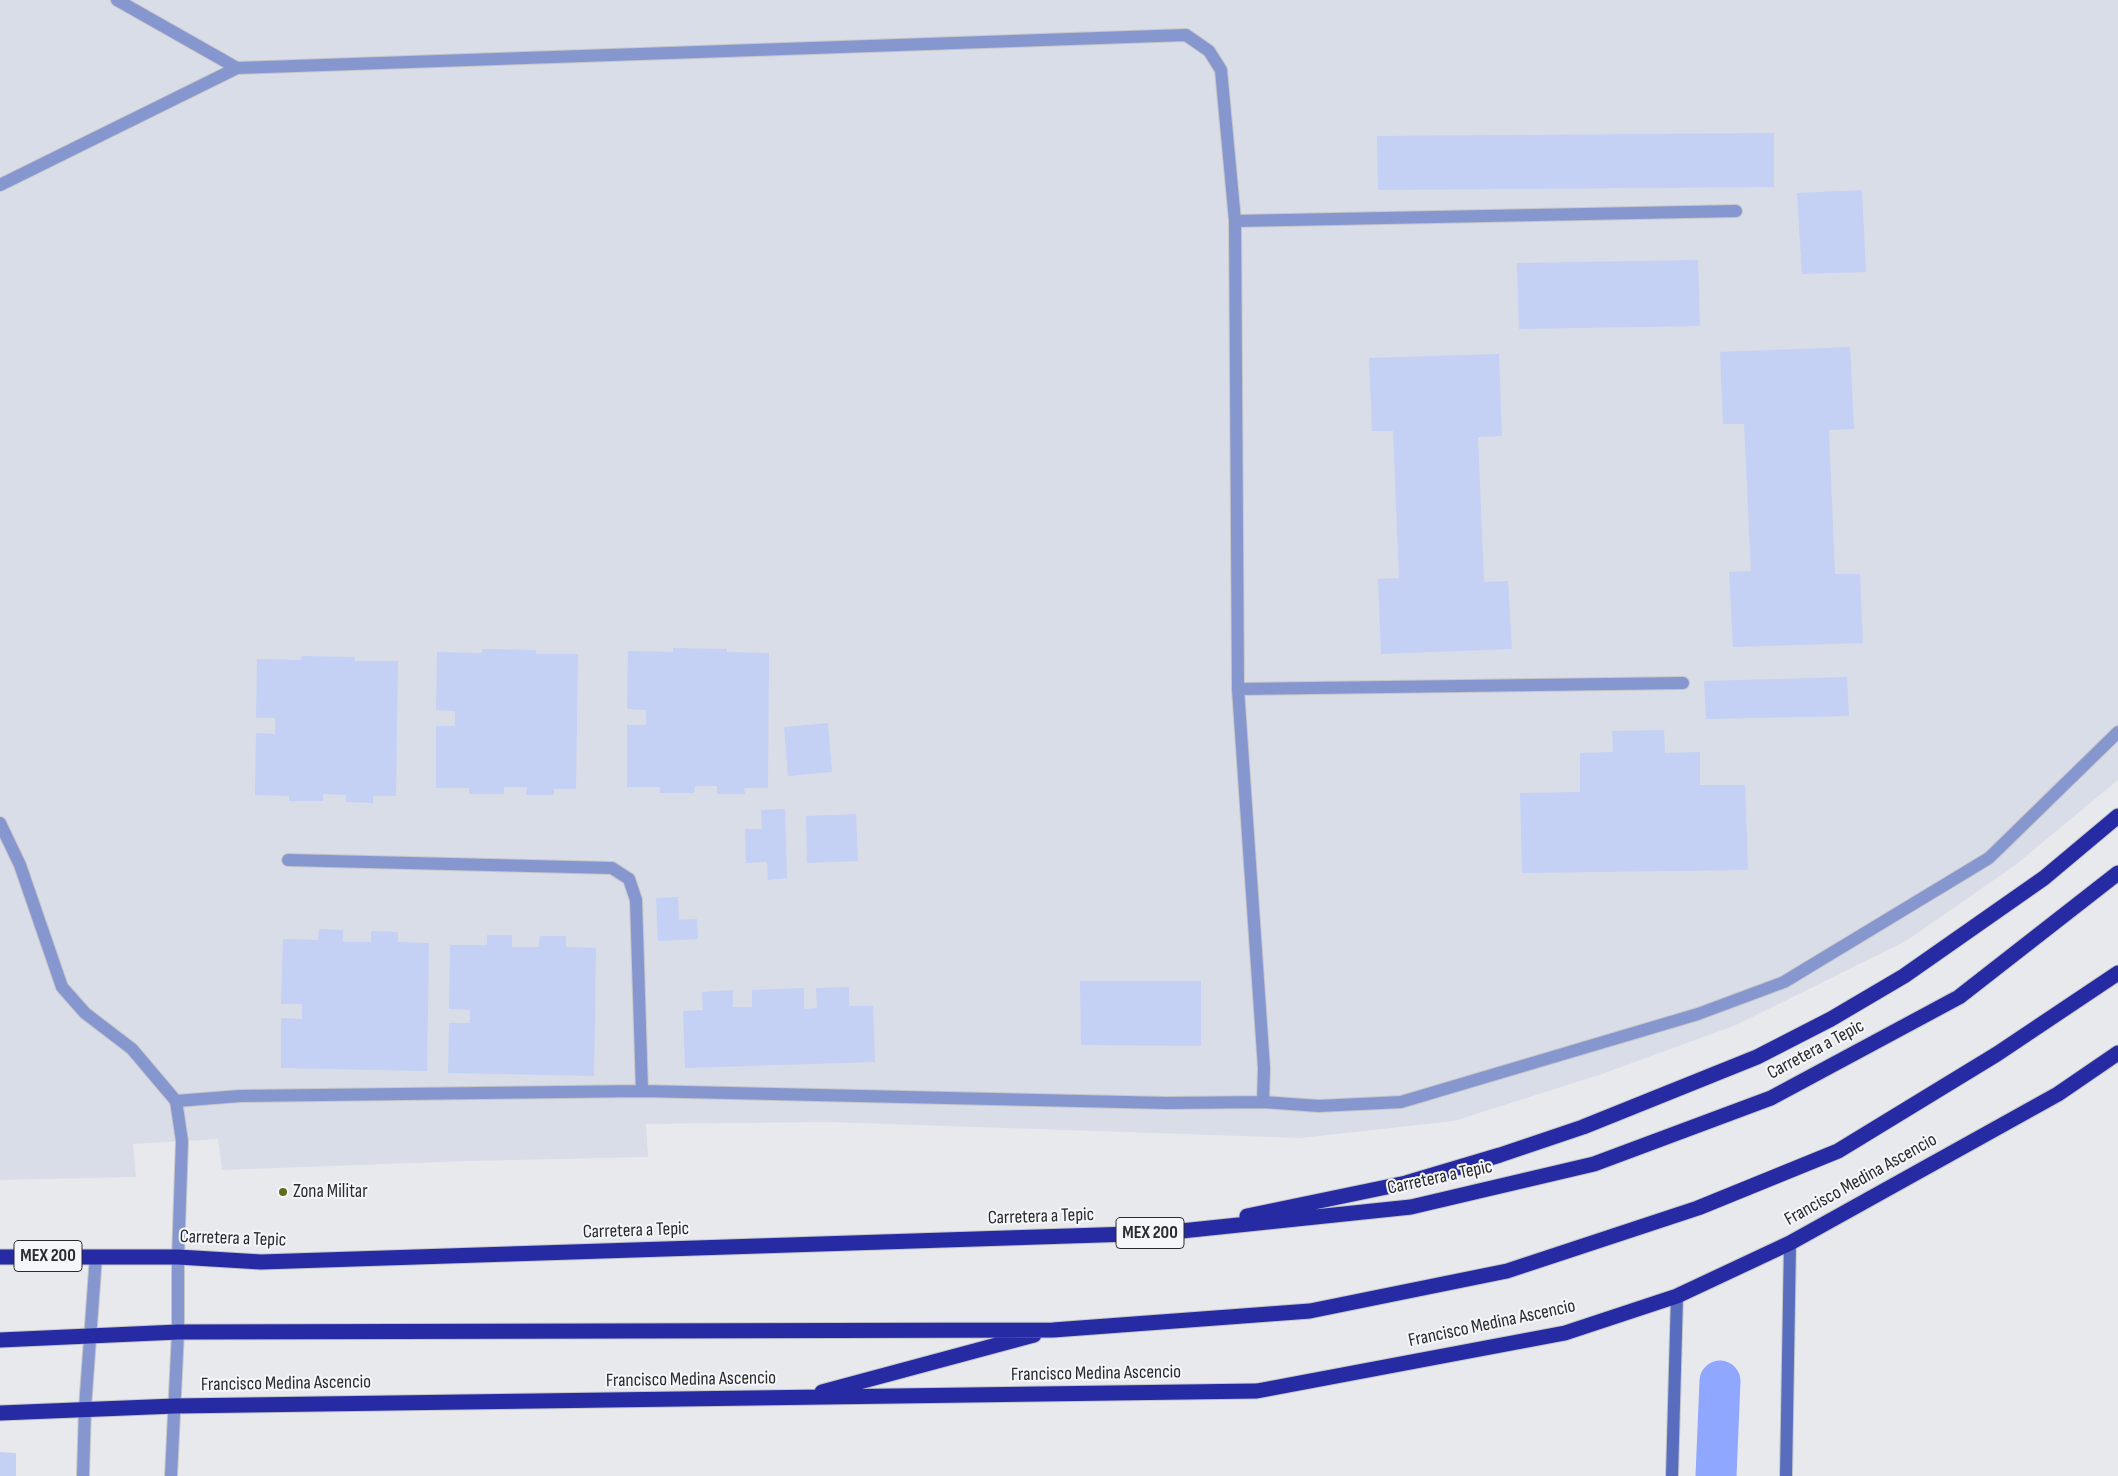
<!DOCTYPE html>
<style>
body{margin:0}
canvas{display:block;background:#e8e9ed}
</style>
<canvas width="2118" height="1476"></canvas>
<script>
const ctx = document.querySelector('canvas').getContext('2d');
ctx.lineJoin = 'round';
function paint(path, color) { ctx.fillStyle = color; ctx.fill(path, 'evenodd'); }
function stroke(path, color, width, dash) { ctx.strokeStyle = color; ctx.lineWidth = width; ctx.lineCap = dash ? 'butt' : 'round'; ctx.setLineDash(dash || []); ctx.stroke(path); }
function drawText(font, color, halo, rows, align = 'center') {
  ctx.font = font + ' "Sofia Sans Condensed",sans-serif'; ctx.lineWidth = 4; ctx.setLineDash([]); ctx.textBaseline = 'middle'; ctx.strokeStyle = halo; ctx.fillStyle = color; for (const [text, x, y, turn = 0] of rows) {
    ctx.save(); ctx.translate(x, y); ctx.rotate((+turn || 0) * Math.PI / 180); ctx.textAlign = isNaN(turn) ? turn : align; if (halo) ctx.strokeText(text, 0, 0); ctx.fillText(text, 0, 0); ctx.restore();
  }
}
const built = new Path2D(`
 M0,0H2118V780L2014,866L1906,941L1736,1025L1602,1074L1454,1121L1301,1138L829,1122L646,1124L648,1157L470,1161L222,1170L218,1139L133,1144L136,1177L0,1180Z`);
const canal = new Path2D(`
 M1716,1476L1720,1381`);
const building = new Path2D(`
 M1774,133V187L1378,190L1377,136Z
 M1862,190L1866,272L1802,274L1797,193Z
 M1698,260L1700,326L1519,329L1517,263Z
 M1850,347L1854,429L1829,430L1835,574H1860L1863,643L1733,647L1729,572L1751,571L1744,424H1723L1720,352Z
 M1499,354L1502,436L1478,437L1484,582L1508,581L1512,649L1381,654L1378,579L1399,578L1393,431H1372L1369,358Z
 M673,648L727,649V652L769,653L768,788H744L745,794H717V786H695L694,793H660V787H627V725H646V710L627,709L628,651L673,652Z
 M482,649L536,650V654H578L576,789H554V795H526L527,787H504V794H469V788H436V726H455V711L436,710L437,652L482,653Z
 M301,656L355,657V661H398L396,796H373V803L346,802V795L323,794V801H289V796L255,795L256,733L275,734V718H256L257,659L302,660Z
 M1847,677L1849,716L1706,719L1704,681Z
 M828,723L832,772L788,776L784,727Z
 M1664,730L1665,753L1700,752V785H1745L1748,870L1522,873L1520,793L1580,792V753L1613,752L1612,731Z
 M785,809L787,878L768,880L767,862L746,863L745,829H762L761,810Z
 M856,814L858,861L807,863L806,816Z
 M678,897L679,920L697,919L698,939L658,941L656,898Z
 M319,929L343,930V942H371V931L398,932V942L429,943L427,1071L281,1068V1018L302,1019V1004H281L283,939L318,940Z
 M487,935H512V947H539L540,936H566V947L596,948L594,1076L448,1073L449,1023H470V1010L449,1009L450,945H487Z
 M1080,981H1201V1046L1081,1045Z
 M849,987V1006H873L875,1062L685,1068L683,1011L703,1010L702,992L733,990V1007H752V990L804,988V1009L817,1008L816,988Z
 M0,1452L16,1453V1476H0Z`);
const lane = new Path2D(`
 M117,0L237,68
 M0,185L237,68L1186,35L1209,51L1221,70L1235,221L1238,689L1264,1068L1263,1102L1167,1103L642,1091L240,1096L176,1101L182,1141L178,1257
 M1235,221L1736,211
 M1238,689L1683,683
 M0,823L20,865L62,987L85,1013L132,1049L176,1101
 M288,860L612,868L629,879L636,900L642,1091
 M1263,1102L1319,1106L1401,1102L1698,1014L1784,982L1989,858L2118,732`);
const street = new Path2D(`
 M83,1476L85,1408L96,1256
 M171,1476L178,1332V1257`);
const secondary = new Path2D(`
 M1672,1476L1677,1296
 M1786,1476L1790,1243`);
const highway = new Path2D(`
 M1247,1216L1406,1183L1500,1155L1583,1127L1757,1057L1831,1019L1904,976L2044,878L2118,816
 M0,1257H178L261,1262L1162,1233L1411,1207L1594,1164L1771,1098L1959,997L2118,873
 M0,1340L178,1332L1053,1330L1310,1311L1507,1271L1698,1208L1838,1151L1997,1054L2118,973
 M822,1392L1034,1335
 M0,1413L175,1406L1257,1391L1565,1333L1677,1296L1790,1243L2058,1094L2118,1053`);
const markers = [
 [283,1192,5,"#5c6e1c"]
];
const shields = [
 [1150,1233,68],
 [48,1256,68]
];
const shieldNames = [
 ["MEX 200",1150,1233],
 ["MEX 200",48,1256]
];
const streetNames = [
 ["Carretera a Tepic",1816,1050,-28],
 ["Carretera a Tepic",1440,1178,-12],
 ["Francisco Medina Ascencio",1861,1180,-29],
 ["Carretera a Tepic",1041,1217,-2],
 ["Carretera a Tepic",636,1231,-2],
 ["Carretera a Tepic",233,1239,2],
 ["Francisco Medina Ascencio",1492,1324,-12],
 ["Francisco Medina Ascencio",1096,1374,-1],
 ["Francisco Medina Ascencio",691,1380,-1],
 ["Francisco Medina Ascencio",286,1384,-1]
];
const poiNames = [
 ["Zona Militar",293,1192]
];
paint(built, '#d9dde8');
stroke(canal, '#8fa7fe', 41);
paint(building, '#c4d0f4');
stroke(lane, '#c6c7ca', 14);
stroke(street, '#c6c7ca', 14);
stroke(secondary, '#c6c7ca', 14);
stroke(highway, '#c6c7ca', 17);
stroke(lane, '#8697cf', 12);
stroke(street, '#8697cf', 12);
stroke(secondary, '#596dbe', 12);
stroke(highway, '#262ba4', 15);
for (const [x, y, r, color] of markers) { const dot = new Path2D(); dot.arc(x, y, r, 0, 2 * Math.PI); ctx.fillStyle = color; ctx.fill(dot); stroke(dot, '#f5f6fa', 2); }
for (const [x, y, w] of shields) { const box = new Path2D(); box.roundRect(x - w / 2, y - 15.5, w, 31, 4); ctx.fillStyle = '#f5f6fa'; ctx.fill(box); stroke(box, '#2b2b2d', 1); }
drawText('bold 18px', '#2b2b2d', null, shieldNames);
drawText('19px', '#2b2b2d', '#f5f6fa', streetNames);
drawText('19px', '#2b2b2d', '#f5f6fa', poiNames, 'left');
</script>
